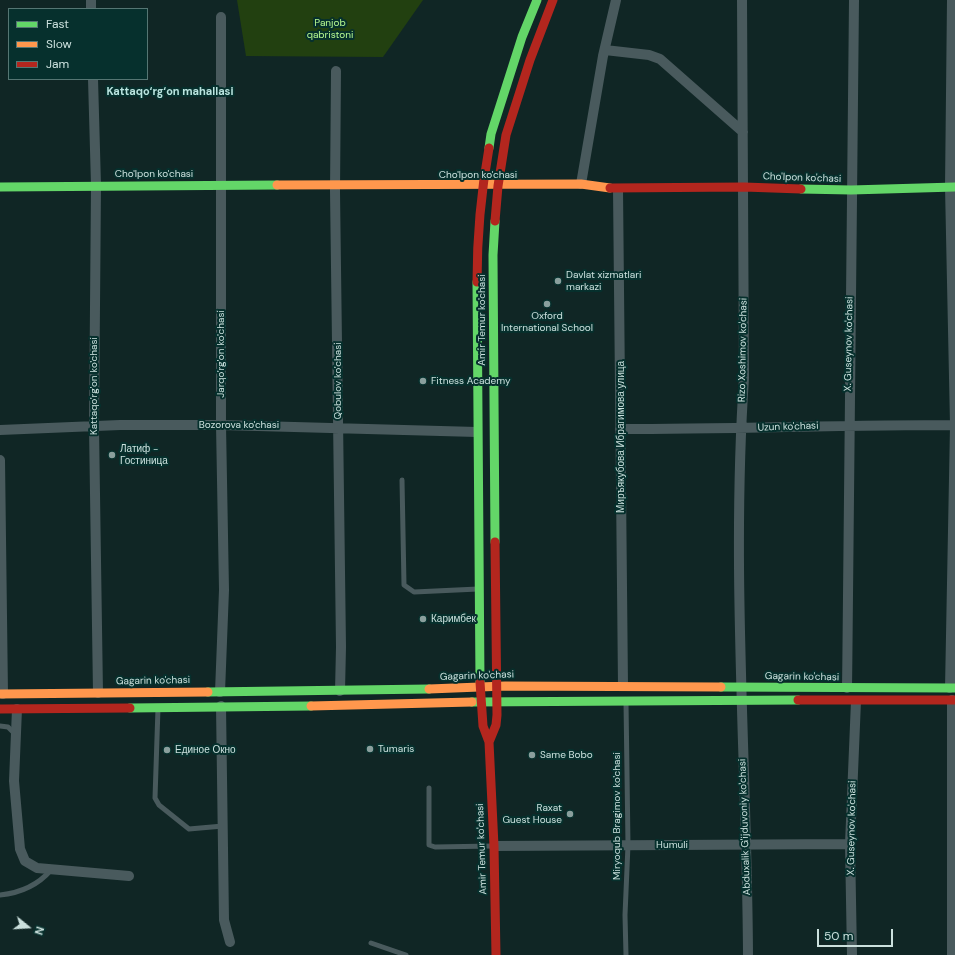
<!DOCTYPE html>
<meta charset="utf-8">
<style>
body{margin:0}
#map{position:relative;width:955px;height:955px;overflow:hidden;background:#102625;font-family:"DM Sans",sans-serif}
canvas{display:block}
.legend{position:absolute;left:8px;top:8px;width:140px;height:72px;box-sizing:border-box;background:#06302d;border:1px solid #557673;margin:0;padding:5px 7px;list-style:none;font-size:12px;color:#cbe0dd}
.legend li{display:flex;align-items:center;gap:8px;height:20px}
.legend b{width:20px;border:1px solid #557673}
.north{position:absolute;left:8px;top:907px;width:40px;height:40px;-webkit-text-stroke:3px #06302d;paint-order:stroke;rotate:108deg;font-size:11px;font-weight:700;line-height:16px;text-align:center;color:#cbe0dd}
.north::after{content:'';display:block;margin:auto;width:14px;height:18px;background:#cbe0dd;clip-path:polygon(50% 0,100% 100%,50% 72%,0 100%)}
.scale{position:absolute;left:817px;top:929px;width:76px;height:18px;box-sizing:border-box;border:2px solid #cbe0dd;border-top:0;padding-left:5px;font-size:12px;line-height:14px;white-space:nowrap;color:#cbe0dd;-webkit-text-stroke:3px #06302d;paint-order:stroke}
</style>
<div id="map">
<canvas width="955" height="955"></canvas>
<ul class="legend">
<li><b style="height:5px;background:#63d668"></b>Fast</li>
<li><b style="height:5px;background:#ff974d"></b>Slow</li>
<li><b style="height:5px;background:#b3261e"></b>Jam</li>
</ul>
<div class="north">N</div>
<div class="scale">50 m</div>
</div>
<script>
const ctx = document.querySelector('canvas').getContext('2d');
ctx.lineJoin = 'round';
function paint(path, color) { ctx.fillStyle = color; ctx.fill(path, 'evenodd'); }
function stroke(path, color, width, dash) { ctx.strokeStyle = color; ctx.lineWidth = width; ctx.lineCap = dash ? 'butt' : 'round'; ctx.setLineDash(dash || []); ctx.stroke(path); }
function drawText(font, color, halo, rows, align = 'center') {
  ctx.font = font + ' "DM Sans",sans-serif'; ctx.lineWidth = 4; ctx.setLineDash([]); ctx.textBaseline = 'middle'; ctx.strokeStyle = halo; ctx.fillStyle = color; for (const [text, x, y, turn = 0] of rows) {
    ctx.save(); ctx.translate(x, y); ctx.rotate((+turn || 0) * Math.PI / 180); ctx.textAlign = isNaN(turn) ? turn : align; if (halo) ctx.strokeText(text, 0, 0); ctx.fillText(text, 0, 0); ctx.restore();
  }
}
const green = new Path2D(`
 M237,0H423L383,57L246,56Z`);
const lane = new Path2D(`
 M402,480L404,585L414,592L478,589
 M158,708L155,798L159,805L189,829L223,826
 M0,726L8,727L15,734
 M429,788V845L435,847L493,846
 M0,895C20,893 38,885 51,870
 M371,943L406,955
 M626,955L625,915L628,845L626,702`);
const street = new Path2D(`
 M91,0V9
 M742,0L744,378C731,570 747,763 748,955
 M605,50L649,55L660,59L743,132
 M336,71L335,191L341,647L340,691
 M93,79L96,185L94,427L98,693
 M581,184L603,56L616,0
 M618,189L623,686
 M620,429C732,429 843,425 955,425
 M0,430L120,425H221L477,432
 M0,460L3,694
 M847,688C850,459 850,230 854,0
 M950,688L955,425L950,187L952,0
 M220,692L224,590L221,425V17
 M221,706L224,920L230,942
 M17,709L14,781L20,849L25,861L37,868L129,876
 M494,846L850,844
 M852,955L850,844L856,701
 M952,955V700`);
const fast = new Path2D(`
 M489,148L491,134L522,37L537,0
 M0,187L277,185
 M801,189L851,190L955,187
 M495,221L493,255L495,542
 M477,282L480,682
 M721,687L955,688
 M208,692L429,689
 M472,702L798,700
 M130,708L311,706`);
const slow = new Path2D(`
 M277,185L581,184L610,188
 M429,689L505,686L721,687
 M0,694L208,692
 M311,706L472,702`);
const jam = new Path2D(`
 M610,188L744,187L801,189
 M495,221L498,186L506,135L530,60L553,0
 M477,282C477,237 481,192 489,148
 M480,682L483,726L489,742L494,846L496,955
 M798,700H955
 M0,709L130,708
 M489,742L496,725L497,715L495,542`);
const markers = [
 [558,281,4,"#8a9f9d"],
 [547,304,4,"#8a9f9d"],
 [423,381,4,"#8a9f9d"],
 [112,455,4,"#8a9f9d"],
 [423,619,4,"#8a9f9d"],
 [370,749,4,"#8a9f9d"],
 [167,750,4,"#8a9f9d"],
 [532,755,4,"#8a9f9d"],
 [570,814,4,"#8a9f9d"]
];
const parkNames = [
 ["Panjob",330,23],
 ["qabristoni",330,35]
];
const streetNames = [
 ["Cho'lpon ko'chasi",154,174],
 ["Cho'lpon ko'chasi",478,175],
 ["Cho'lpon ko'chasi",802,178,2],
 ["Amir Temur ko'chasi",482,320,-90],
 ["X. Guseynov ko'chasi",849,344,-89],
 ["Rizo Xoshimov ko'chasi",743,350,-89],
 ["Jarqo'rg'on ko'chasi",221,354,-90],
 ["Qobulov ko'chasi",338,381,-90],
 ["Kattaqo'rg'on ko'chasi",94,386,-90],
 ["Bozorova ko'chasi",239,425],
 ["Uzun ko'chasi",788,427,-2],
 ["Миръякубова Ибрагимова улица",621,437,-90],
 ["Gagarin ko'chasi",477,676,-2],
 ["Gagarin ko'chasi",802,677,1],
 ["Gagarin ko'chasi",153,681,-1],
 ["Miryoqub Bragimov ko'chasi",617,816,-90],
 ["Abduxalik G'ijduvoniy ko'chasi",745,827,-92],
 ["X. Guseynov ko'chasi",852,828,-89],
 ["Humuli",672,845],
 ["Amir Temur ko'chasi",482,849,-92]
];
const poiNames = [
 ["Davlat xizmatlari",566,275],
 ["markazi",566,287],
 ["Oxford",547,316,"center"],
 ["International School",547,328,"center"],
 ["Fitness Academy",431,381],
 ["Латиф -",120,449],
 ["Гостиница",120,461],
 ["Каримбек",431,619],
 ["Tumaris",378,749],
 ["Единое Окно",175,750],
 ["Same Bobo",540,755],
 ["Raxat",562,808,"right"],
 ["Guest House",562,820,"right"]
];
const neighbourhoodNames = [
 ["Kattaqo‘rg‘on mahallasi",170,92]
];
paint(green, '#224010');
stroke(lane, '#495a5d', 5);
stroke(street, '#495a5d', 10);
stroke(fast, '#63d668', 9);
stroke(slow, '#ff974d', 9);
stroke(jam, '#b3261e', 9);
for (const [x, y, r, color] of markers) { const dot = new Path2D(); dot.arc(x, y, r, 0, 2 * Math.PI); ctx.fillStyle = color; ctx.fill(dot); stroke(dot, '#06302d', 1.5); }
drawText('10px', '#b7f990', '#06302d', parkNames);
drawText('10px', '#cbe0dd', '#06302d', streetNames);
drawText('10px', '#cbe0dd', '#06302d', poiNames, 'left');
drawText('bold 11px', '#bae4df', '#06302d', neighbourhoodNames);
</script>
